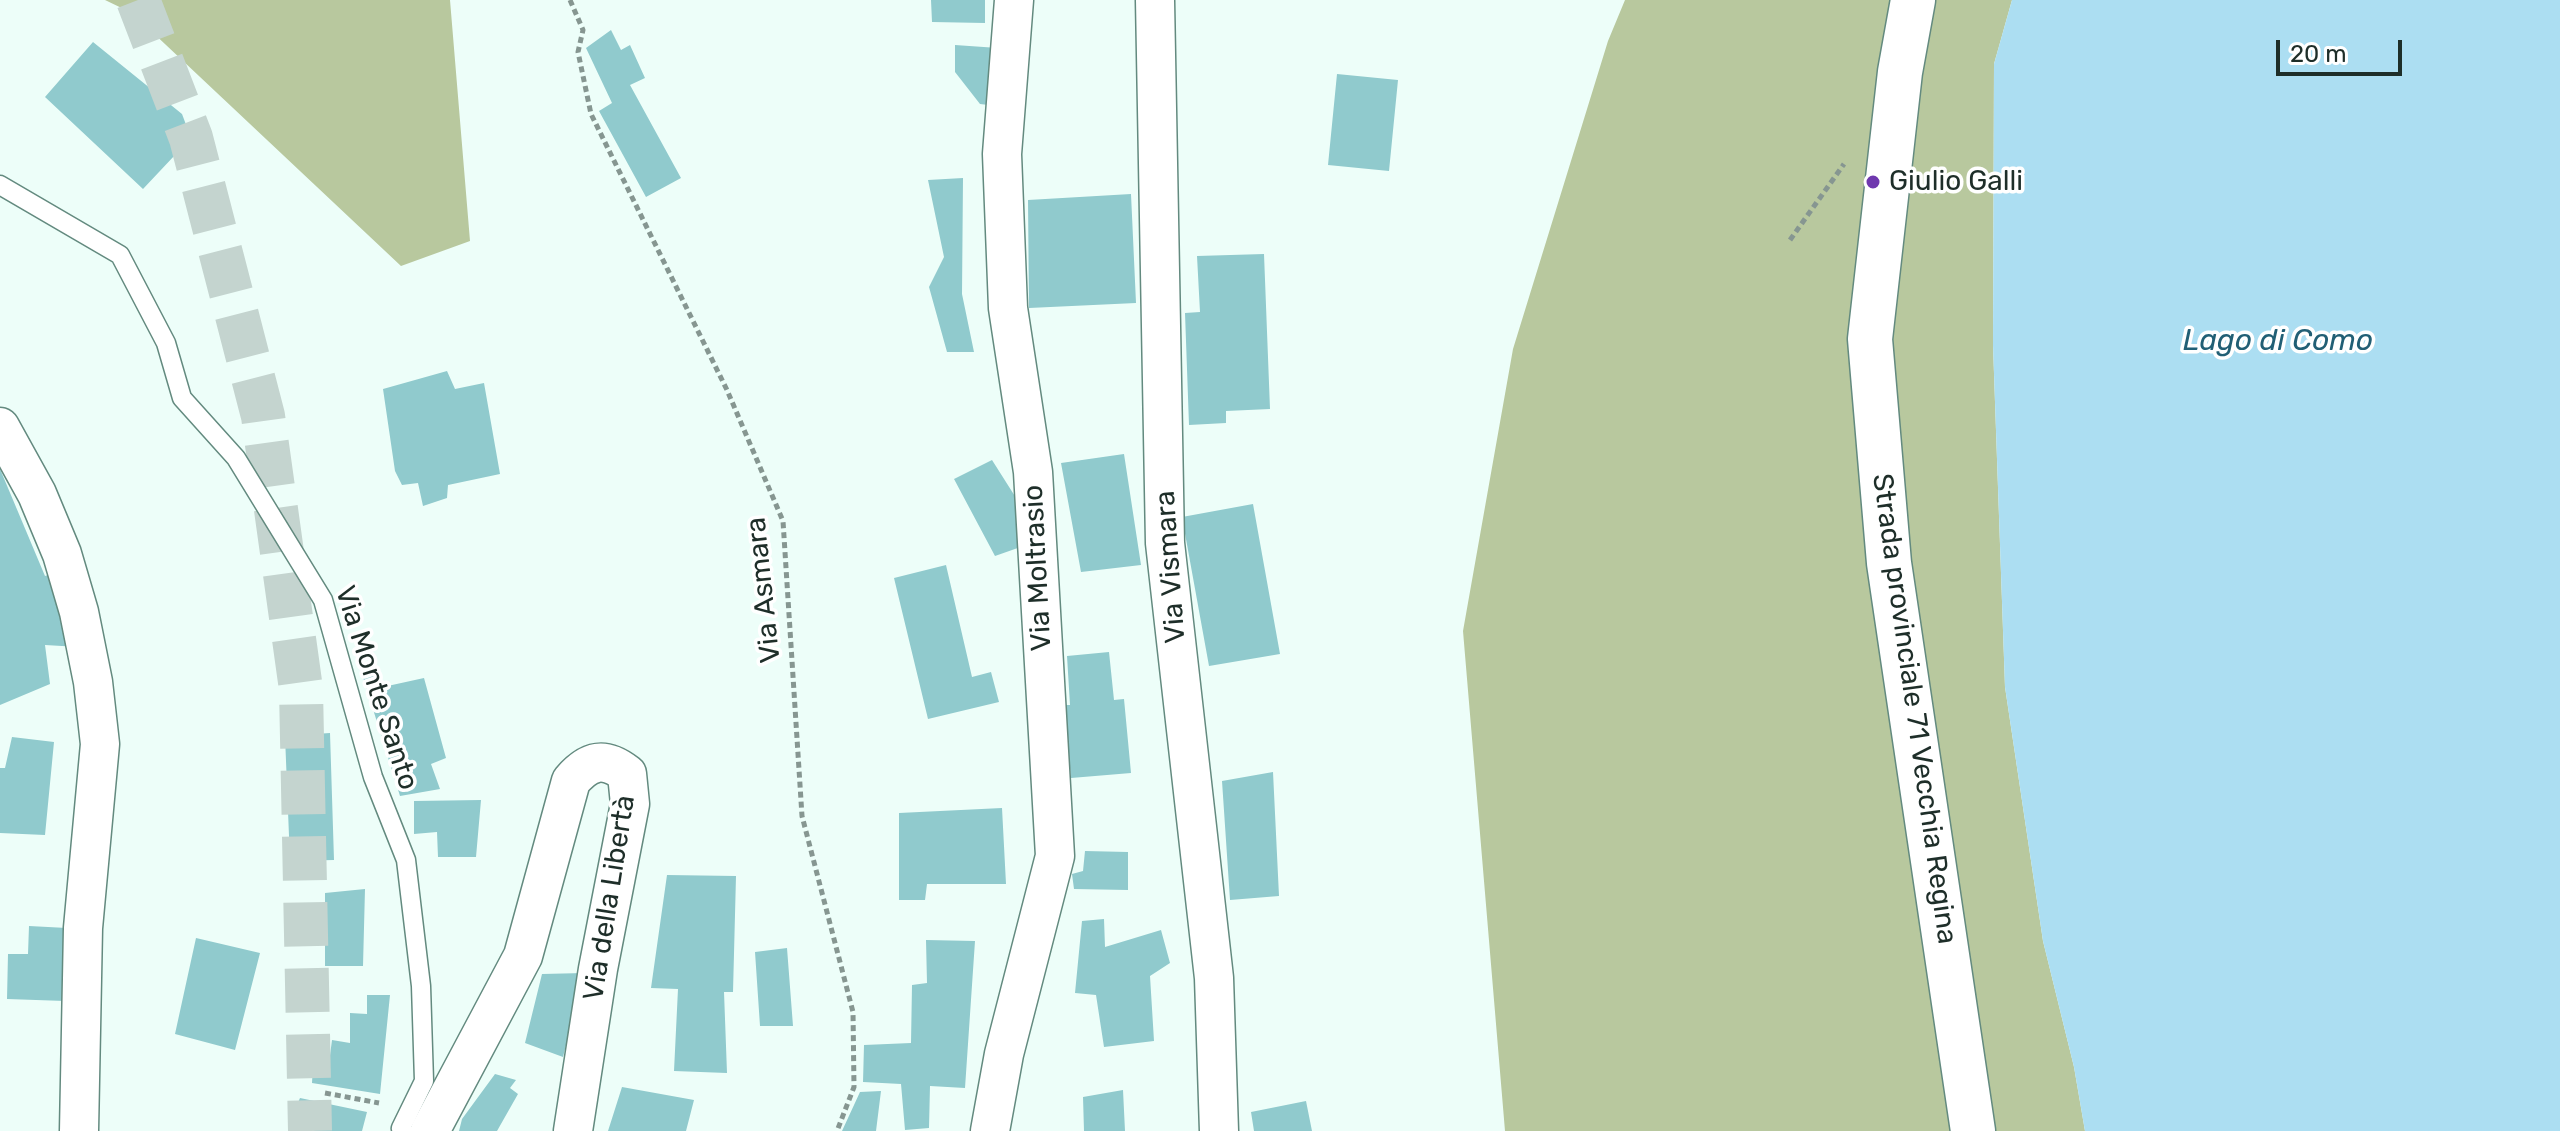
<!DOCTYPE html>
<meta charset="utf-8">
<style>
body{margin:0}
#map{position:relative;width:2560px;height:1131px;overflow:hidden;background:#edfef9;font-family:Rubik,sans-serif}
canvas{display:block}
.scale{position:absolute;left:2276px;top:40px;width:126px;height:36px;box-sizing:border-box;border:4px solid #1e2e29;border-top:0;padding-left:10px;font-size:24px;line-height:28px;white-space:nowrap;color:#1e2e29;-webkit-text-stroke:6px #fff;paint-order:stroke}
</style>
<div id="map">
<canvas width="2560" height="1131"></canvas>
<div class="scale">20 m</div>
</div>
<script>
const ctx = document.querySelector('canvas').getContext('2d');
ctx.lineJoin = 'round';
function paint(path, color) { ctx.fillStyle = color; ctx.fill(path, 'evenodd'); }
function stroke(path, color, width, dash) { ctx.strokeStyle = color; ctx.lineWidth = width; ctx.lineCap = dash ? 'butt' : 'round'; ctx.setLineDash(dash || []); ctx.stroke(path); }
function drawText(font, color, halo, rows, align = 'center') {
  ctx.font = font + ' Rubik,sans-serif'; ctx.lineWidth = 7; ctx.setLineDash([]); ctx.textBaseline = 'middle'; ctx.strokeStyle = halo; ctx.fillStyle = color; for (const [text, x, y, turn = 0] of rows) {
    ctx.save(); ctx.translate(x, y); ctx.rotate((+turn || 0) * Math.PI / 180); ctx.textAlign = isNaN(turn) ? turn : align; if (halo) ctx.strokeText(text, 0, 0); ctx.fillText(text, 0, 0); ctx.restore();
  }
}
const forest = new Path2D(`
 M105,0H450L470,241L401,266L132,13Z
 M1625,0H2012L1994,64L1993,345L2005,687L2043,941L2074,1067L2085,1131H1505L1463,631L1513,349L1608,41Z`);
const water = new Path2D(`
 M2012,0H2560V1131H2085L2074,1067L2043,941L2005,687L1993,345L1994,64Z`);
const building = new Path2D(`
 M931,0H985V23L932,22Z
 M611,30L621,50L630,45L645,78L630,85L681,178L646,197L599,111L612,103L586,48Z
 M93,42L182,114L191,138L143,189L45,97Z
 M955,45L998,48L997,106L980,104L955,72Z
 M1337,74L1398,80L1389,171L1328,165Z
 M963,178L962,294L974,352H947L929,287L944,257L928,180Z
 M1131,194L1136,303L1029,308L1028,200Z
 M1264,254L1270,409L1226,411V423L1189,425L1185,313L1200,312L1197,256Z
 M447,371L455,389L484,383L500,474L448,485L447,498L423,506L418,483L402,485L395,471L383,389Z
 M1124,454L1141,565L1081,572L1061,463Z
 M992,460L1018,501L1032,543L995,556L954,479Z
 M0,469L45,576L59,571L79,647L45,645L50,684L0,705Z
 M1253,504L1280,654L1209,666L1182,517Z
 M946,565L972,677L991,672L999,702L928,719L894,578Z
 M1109,652L1114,700L1124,699L1131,773L1071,778L1064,705H1070L1067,656Z
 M377,671L383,687L424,678L446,758L431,764L440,789L400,796L363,677Z
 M330,733L334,860L290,861L285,736Z
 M12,737L54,742L45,835L0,833V768H5Z
 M1273,772L1279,896L1230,900L1222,781Z
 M481,800L476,857H438L437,832L414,834V801Z
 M1002,808L1006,884H927L925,900H899V813Z
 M1085,851L1128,852V890L1074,889L1072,874L1083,871Z
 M667,875L736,876L733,992H724L727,1073L674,1071L678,989L651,988Z
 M365,889L363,966H325V893Z
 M1104,919L1105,947L1161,930L1170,963L1150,976L1154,1041L1104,1047L1096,995L1075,993L1082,921Z
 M29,926L67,928L65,1001L7,999L8,954H28Z
 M196,938L260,953L235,1050L175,1034Z
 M926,940L975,941L965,1088L930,1086L929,1128L905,1130L901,1084L863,1082L864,1045L911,1043L912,985L927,983Z
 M787,948L793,1026H760L755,952Z
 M584,973L563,1057L525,1043L542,974Z
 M367,995H390L380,1094L312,1083L313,1064L329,1063L332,1040L350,1043V1013L367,1014Z
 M495,1074L516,1080L510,1088L518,1094L497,1131H459L462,1119Z
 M622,1087L694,1100L686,1131H608Z
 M1123,1090L1125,1131H1084L1083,1097Z
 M881,1091L876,1131H842L860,1092Z
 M300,1098L367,1112L362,1131H315L289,1123Z
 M1306,1101L1312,1131H1254L1251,1112Z`);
const trunkTunnel = new Path2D(`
 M138,0L191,138L263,416L301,689L310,1131`);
const path = new Path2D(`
 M570,0L583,30L578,52L591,114L727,390L783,521L802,816L853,1012L854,1087L837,1131
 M1790,240L1844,164
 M325,1093L379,1103`);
const service = new Path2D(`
 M0,185L120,255L166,343L182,398L236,458L323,600L373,777L406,860L421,986L424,1081L401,1128L404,1131`);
const minor = new Path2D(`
 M1155,0L1165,543L1214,978L1219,1131
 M0,427L37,494L62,554L79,612L93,682L100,744L83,928L79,1131
 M430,1131L523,956L571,781C589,760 604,756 627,774L630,804L598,969L573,1131
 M990,1131L1004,1054L1055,856L1033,472L1008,308L1002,154L1014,0`);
const tertiary = new Path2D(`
 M1913,0L1900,72L1870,339L1889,563L1973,1131`);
const markers = [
 [1873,182,8,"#6f38ae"]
];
const poiNames = [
 ["Giulio Galli",1889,182]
];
const streetNames = [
 ["Via Vismara",1171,567,-94],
 ["Via Moltrasio",1038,568,-93],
 ["Via Asmara",764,590,-96],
 ["Via Monte Santo",376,688,72],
 ["Strada provinciale 71 Vecchia Regina",1914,709,82],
 ["Via della Libertà",610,898,-81]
];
const waterNames = [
 ["Lago di Como",2278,341]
];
paint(forest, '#b8c89e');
paint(water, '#acdef2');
paint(building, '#90cacd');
stroke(trunkTunnel, '#c4d4cf', 44, [44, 22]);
stroke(service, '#638a7f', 21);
stroke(minor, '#638a7f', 41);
stroke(tertiary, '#638a7f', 47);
stroke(path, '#869691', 5, [6, 4]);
stroke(service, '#fff', 18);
stroke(minor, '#fff', 38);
stroke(tertiary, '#fff', 44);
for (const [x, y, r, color] of markers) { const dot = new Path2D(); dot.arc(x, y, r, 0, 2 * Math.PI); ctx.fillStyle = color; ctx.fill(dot); stroke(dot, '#fff', 3); }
drawText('28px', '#1e2e29', '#fff', poiNames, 'left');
drawText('28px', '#1e2e29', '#fff', streetNames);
drawText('italic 30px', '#215f75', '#fff', waterNames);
</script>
